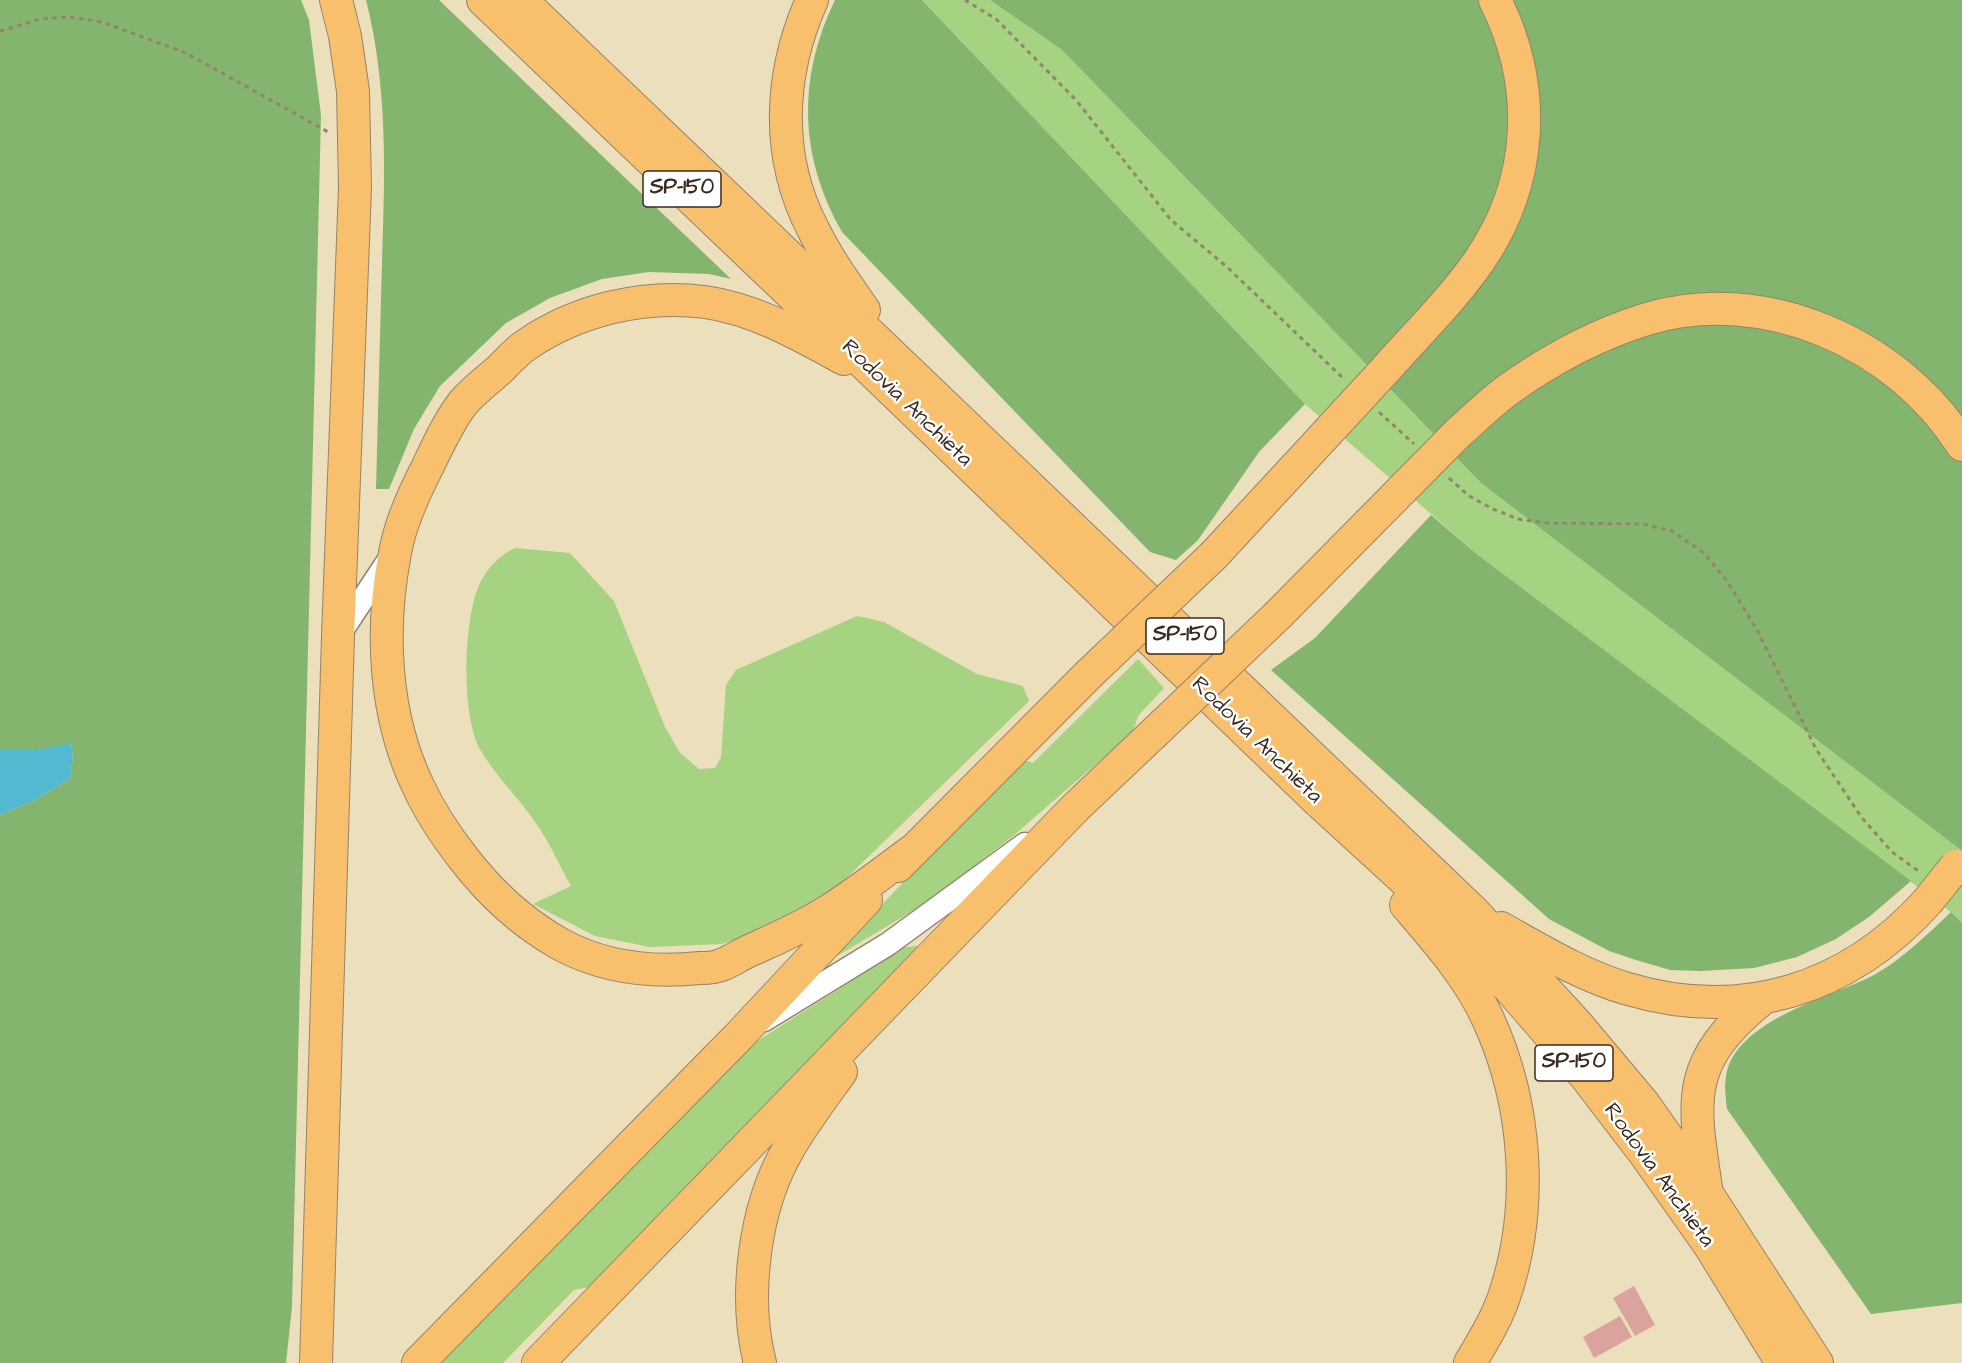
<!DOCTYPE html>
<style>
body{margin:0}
canvas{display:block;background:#ebdfbc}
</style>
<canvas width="1962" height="1363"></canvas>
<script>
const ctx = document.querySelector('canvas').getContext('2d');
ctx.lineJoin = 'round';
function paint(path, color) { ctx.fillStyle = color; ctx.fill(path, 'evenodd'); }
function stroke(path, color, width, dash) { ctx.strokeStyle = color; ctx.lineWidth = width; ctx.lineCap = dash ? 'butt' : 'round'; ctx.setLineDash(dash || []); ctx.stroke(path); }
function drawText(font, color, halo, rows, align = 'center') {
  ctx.font = font + ' "Architects Daughter",sans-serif'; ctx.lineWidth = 5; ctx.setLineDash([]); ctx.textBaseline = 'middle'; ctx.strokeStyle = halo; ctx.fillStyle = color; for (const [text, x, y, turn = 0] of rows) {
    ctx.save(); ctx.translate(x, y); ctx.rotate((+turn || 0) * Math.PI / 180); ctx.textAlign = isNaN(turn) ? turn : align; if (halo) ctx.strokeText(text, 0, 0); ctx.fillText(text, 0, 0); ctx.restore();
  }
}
const green = new Path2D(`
 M922,0H990L1062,50L1481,483L1962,851V923L1951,912L1478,555L1305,404Z
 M515,548L570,553L614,601L665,727L680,753L699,769L715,768L721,757L726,685L736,670L857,616L884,622L977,674L1023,686L1029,701L830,894L784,922L722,944L650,947L595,936L533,904L571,886C559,865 549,841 535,822C519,798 493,773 480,749C461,715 463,618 480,583C487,568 500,555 515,548Z
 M1138,659L1164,688L1138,716L1133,732L1013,836L926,903L827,962L1021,759L1033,763Z
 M929,945L594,1286L574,1290L503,1363H433L751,1045L905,947Z`);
const forest = new Path2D(`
 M0,0H301L309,20L321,115L292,1307L286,1363H0V815L35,800L70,779L73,757L71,744L37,750H0Z
 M366,0H439L731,279L709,274L649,272L602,279L550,298L506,323L440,386L414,429L389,489H376C378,413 380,337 382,262C385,173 388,87 366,0Z
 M835,0H922L1305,404L1259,452L1198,540L1176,560L1150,552L842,232C799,157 797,78 835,0Z
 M990,0H1962V851L1481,483L1062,50Z
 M1431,515L1478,555L1911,881L1869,917L1836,939L1797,957L1754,968L1700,971L1670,970L1636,960L1609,951L1549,919L1271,670L1315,638Z
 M1951,912L1962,923V1303L1871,1314L1727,1109C1726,1099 1724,1087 1726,1077C1733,1022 1827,998 1870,977C1898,963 1928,934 1951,912Z`);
const water = new Path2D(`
 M71,743L73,757L70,779L35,800L0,815V750H37Z`);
const building = new Path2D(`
 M1634,1286L1655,1325L1635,1336L1613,1298Z
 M1620,1316L1632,1337L1594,1358L1583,1337Z`);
const path = new Path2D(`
 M965,0L996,19L1076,100L1171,220L1227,267L1344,379
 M0,31L41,19L69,17L102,22L186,53L330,133
 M1379,412L1414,444
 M1449,478L1469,496L1493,509L1518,519L1545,523L1643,524L1672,531L1704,553L1727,581L1757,630L1816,749L1862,818L1892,852L1921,873`);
const minor = new Path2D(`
 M339,635L392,555
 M764,1020L888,944L1025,844`);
const highway = new Path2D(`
 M483,0L880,379L1318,801L1459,930L1586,1077L1645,1154L1710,1246L1782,1363
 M521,0L1474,912L1576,1023L1644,1104L1708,1195L1817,1363
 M812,0C779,74 775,156 813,229C827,258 846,284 864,310
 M844,359C800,335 755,309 705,302C643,294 577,310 526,345C517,351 508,361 500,369C488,380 473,391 463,403C449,421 438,445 428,466C414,493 400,523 395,553C380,630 384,715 418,786C430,812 446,836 464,859C491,894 521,922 560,944C602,967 652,973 700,968C707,968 715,968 721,965C730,962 738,956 747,952C775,939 804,927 830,910C858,892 885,871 912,851
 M1386,369C1417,334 1452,300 1479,261C1534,181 1538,86 1495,0
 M1458,433C1475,418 1491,402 1509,389C1551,359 1598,334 1647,319C1764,284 1898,343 1962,445
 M1214,555L1327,433
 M1278,615L1368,524
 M898,866L1088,675
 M1406,905C1436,940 1469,977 1488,1019C1527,1104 1534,1206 1505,1294C1497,1319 1483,1341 1470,1363
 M1501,928C1542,951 1583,976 1628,989C1743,1023 1849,989 1928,901
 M1706,1187C1692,1097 1686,1061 1762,999
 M316,1363L338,636L355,187L353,91L345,36L336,0
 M418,1363L738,1037L866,900
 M538,1363L1075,808L1151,736
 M760,1363C743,1297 754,1207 789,1148C804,1122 823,1097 841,1072`);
const highwayBridge = new Path2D(`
 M1327,433L1386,369
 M1368,524L1458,433
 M1088,675L1214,555
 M1151,736L1278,615
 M1928,901L1956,866`);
const shields = [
 [682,189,78],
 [1185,636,78],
 [1574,1063,78]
];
const shieldNames = [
 ["SP-150",682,189],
 ["SP-150",1185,636],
 ["SP-150",1574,1063]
];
const streetNames = [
 ["Rodovia Anchieta",906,404,44],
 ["Rodovia Anchieta",1256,741,44],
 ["Rodovia Anchieta",1658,1176,54]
];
paint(green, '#a5d381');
paint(forest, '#84b56f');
paint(water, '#53b9d1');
paint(building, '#dba39e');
stroke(minor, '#93846d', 25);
stroke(highway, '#93846d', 34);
stroke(path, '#93846d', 3, [4.5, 4.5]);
stroke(minor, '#fff', 22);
stroke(highway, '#f8bf6c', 32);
stroke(highwayBridge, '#93846d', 34, []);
stroke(highwayBridge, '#f8bf6c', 32);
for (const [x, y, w] of shields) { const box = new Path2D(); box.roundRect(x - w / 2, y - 18, w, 36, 4.5); ctx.fillStyle = '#fff'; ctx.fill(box); stroke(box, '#3b2a1e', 1.5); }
drawText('bold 21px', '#3b2a1e', null, shieldNames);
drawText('22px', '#3b2a1e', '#fff', streetNames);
</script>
